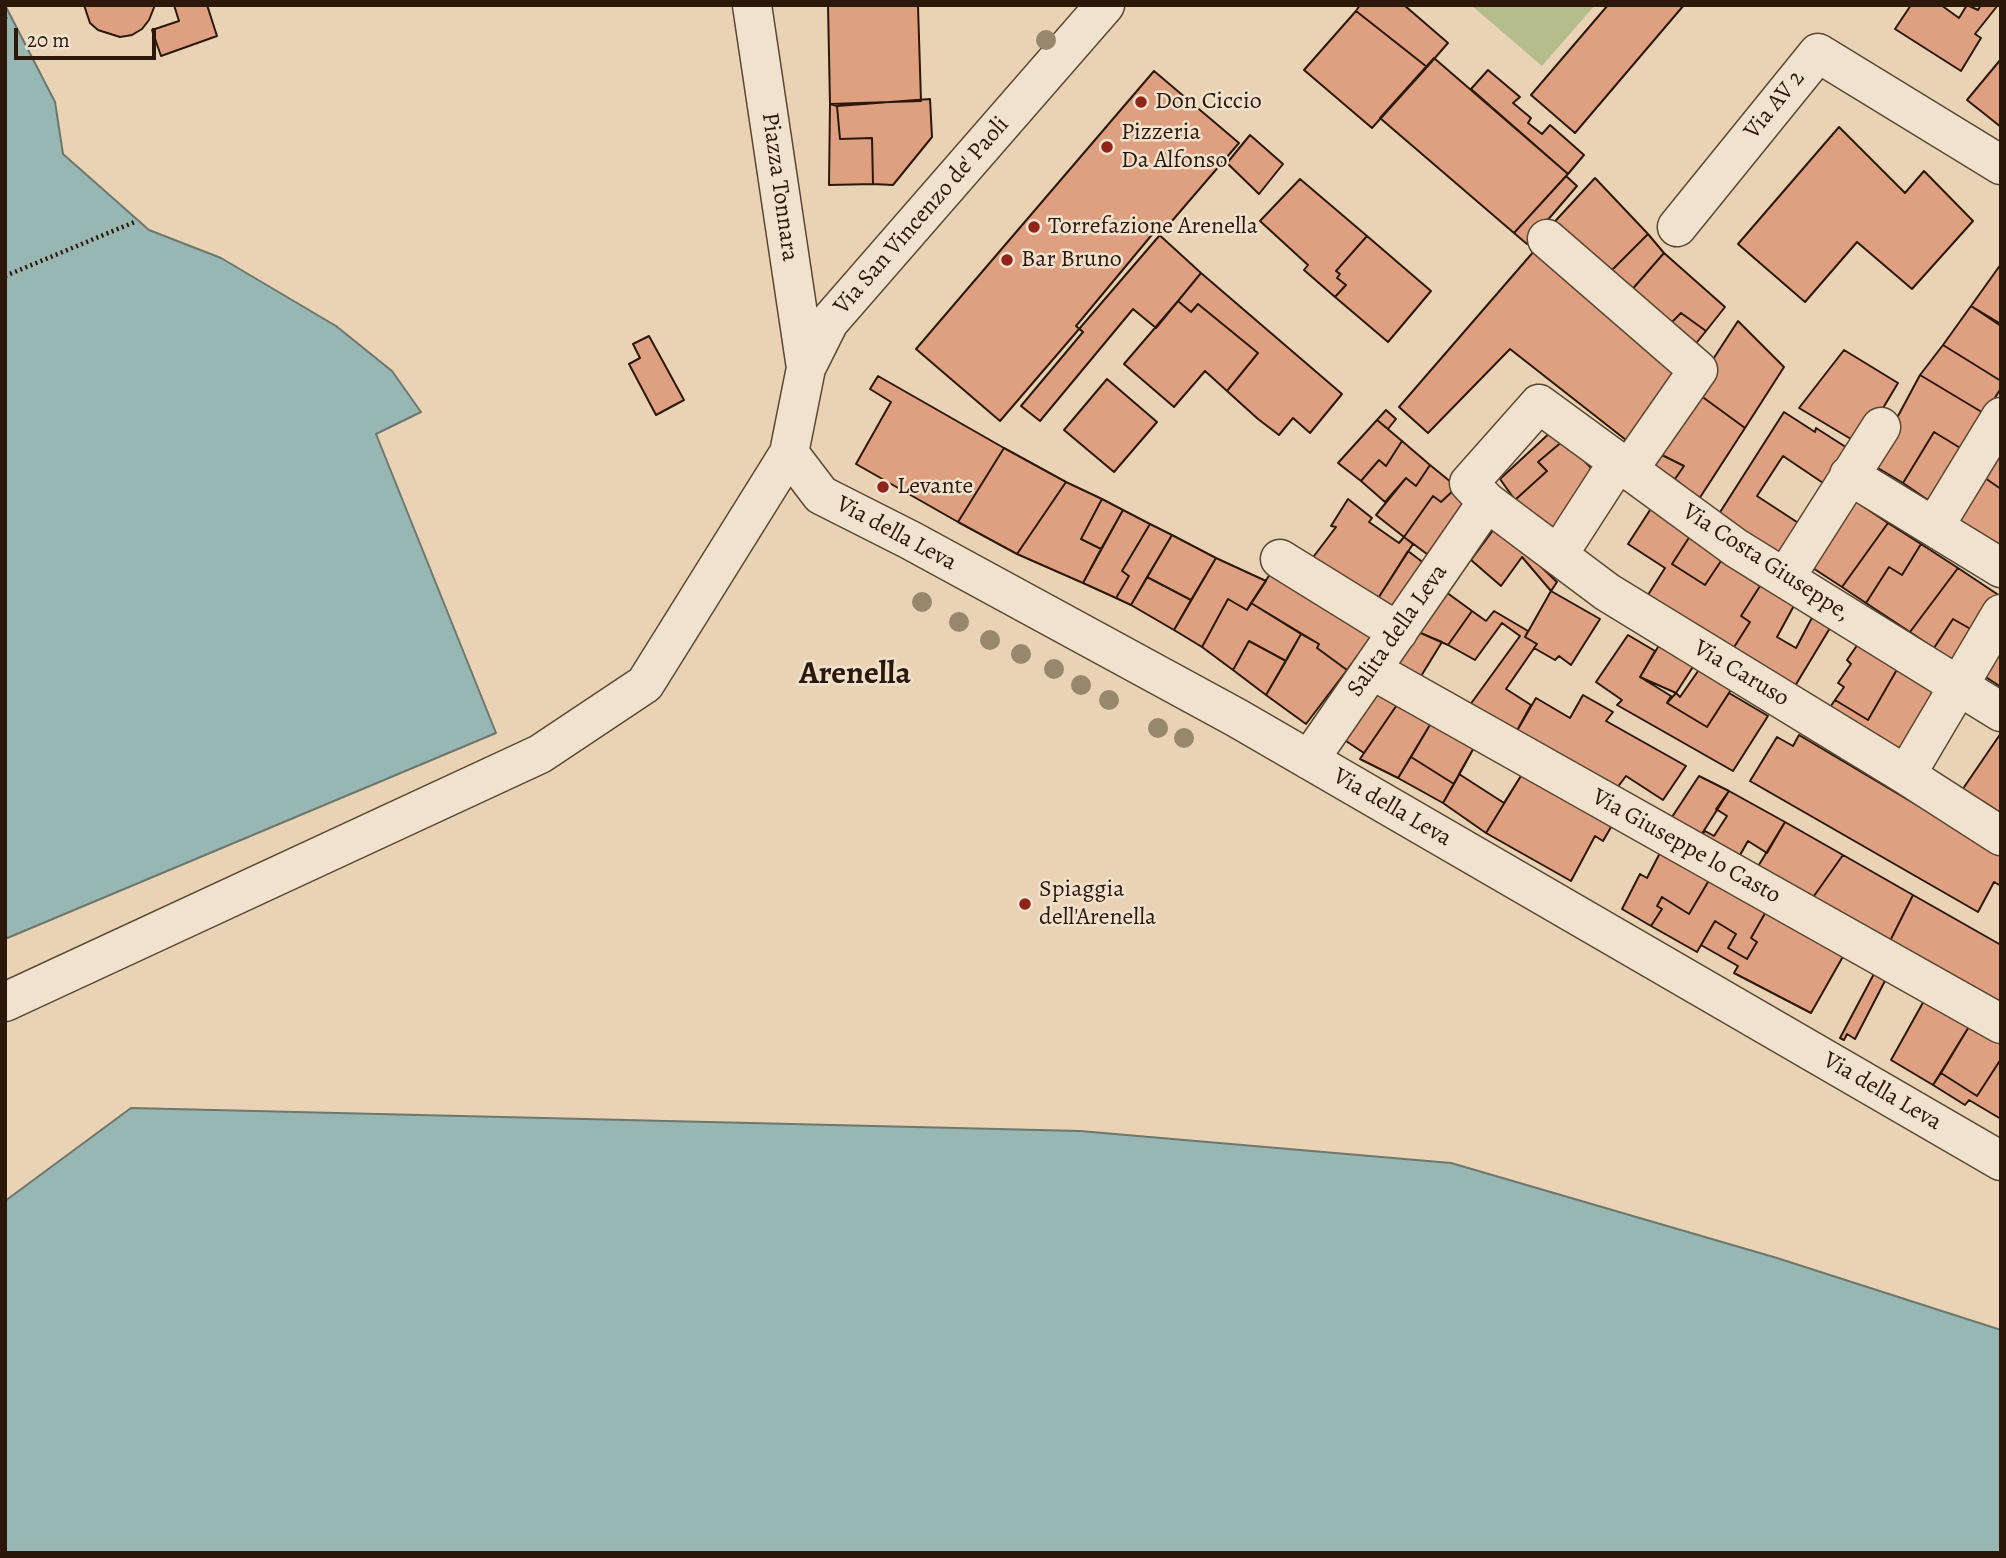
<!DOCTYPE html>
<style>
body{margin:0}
#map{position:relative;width:2006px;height:1558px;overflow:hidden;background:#e9d3b4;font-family:Alegreya,serif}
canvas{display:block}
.frame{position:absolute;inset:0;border:7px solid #2b1809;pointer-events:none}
.scale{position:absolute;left:14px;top:28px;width:142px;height:32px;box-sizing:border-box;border:4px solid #2b1809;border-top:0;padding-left:9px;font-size:21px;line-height:24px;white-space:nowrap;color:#2b1809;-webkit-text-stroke:5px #f1e2ce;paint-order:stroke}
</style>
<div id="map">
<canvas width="2006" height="1558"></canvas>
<div class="frame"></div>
<div class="scale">20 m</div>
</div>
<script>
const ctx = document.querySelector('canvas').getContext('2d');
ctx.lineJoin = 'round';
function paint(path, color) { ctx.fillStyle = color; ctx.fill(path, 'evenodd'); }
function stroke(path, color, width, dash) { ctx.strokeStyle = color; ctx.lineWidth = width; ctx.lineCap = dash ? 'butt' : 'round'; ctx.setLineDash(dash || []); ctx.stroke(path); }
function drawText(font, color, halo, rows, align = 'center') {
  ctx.font = font + ' Alegreya,serif'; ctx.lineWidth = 5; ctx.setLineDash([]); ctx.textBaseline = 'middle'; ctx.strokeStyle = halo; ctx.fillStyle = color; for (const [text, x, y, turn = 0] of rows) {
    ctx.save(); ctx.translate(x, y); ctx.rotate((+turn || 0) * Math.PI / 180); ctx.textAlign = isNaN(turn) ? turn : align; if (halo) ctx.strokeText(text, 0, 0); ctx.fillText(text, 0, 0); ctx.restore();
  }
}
const green = new Path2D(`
 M1471,5H1595L1542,66Z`);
const water = new Path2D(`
 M5,5L55,102L63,154L149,230L221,258L336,326L392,371L421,412L376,434L496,733L5,939Z
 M131,1108L1080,1131L1451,1163L1777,1258L2001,1330V1553H5V1201Z`);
const building = new Path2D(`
 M84,5H155L149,20L142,29L132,35L120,37L98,30L90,23Z
 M174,5H207L217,36L161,56L152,30L179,21Z
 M828,5H936L918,6L921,101L830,104Z
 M1360,5H1404L1448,43L1427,67L1356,11Z
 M1608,5H1684L1575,133L1531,95Z
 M1911,5H1941L1959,18L1967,5L1978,10L1981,5H1998L1975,34L1981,38L1961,71L1895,29Z
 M1356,11L1427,67L1372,128L1304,70Z
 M1434,58L1568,174L1514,233L1380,118Z
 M2001,59V127L1967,100Z
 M1488,70L1520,97L1513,103L1531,118L1528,123L1542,134L1550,125L1584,155L1568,174L1471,89Z
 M1154,71L1239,143L1000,421L916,349Z
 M930,99L932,137L893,185L873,184L872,138L840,139L837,106Z
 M830,104L837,106L840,139L872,138L873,184L829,185Z
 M1839,127L1905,193L1924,171L1973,221L1912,289L1857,242L1805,302L1738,244Z
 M1250,135L1283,164L1259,194L1227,163Z
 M1566,176L1577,186L1527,244L1514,233Z
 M1595,178L1648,234L1606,276L1547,230Z
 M1300,179L1367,236L1336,271L1340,274L1337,278L1346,285L1335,297L1304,270L1308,265L1260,221Z
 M1155,231L1201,273L1156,328L1133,309L1040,421L1021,406L1083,332L1076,326Z
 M1648,234L1664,253L1629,293L1606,276Z
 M1367,236L1431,291L1388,342L1335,297L1346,285L1337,278L1340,274L1336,271Z
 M1541,243L1685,364L1626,440L1510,349L1428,433L1399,407Z
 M1664,253L1725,307L1706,331L1681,313L1668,326L1629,293Z
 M2001,264V324L1971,306Z
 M1201,273L1342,394L1310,433L1293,418L1279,435L1258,419L1227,391L1258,353L1198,304L1191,312L1178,301Z
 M1178,301L1191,312L1198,304L1258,353L1227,391L1205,371L1174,407L1124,364Z
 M1971,306L2001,326V381L1943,345Z
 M1681,313L1706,331L1694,346L1668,326Z
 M1738,321L1784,367L1745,428L1693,390Z
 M649,336L684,400L656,415L629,364L640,358L633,344Z
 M1943,345L2001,381V388L1985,414L1920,375Z
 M1844,350L1898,383L1861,445L1799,408Z
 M1920,375L1985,414L1962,449L1934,432L1903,483L1868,462L1898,416Z
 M878,376L1004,448L958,522L856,464L891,402L870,389Z
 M1107,379L1157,422L1114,472L1064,430Z
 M1693,390L1745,428L1699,499L1675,479L1684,466L1654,451Z
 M1386,410L1396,419L1388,429L1377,420Z
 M1784,412L1815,432L1816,428L1852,451L1829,487L1783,456L1757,496L1803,526L1783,559L1717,517Z
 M1377,420L1402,441L1386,466L1379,460L1361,481L1338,463Z
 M1554,429L1564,440L1538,462L1547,471L1515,500L1500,479Z
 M1934,432L1962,449L1931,502L1903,483Z
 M1564,440L1595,472L1554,540L1515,500L1547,471L1538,462Z
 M1402,441L1430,465L1416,486L1406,478L1385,502L1361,481L1379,460L1386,466Z
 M1004,448L1066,482L1017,554L958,522Z
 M1654,451L1684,466L1675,479L1647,463Z
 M2001,452V489L1985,478Z
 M1430,465L1457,487L1441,502L1433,496L1404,537L1376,515L1406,478L1416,486Z
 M1985,478L2001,489V547L1959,522Z
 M1066,482L1102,499L1081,539L1101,549L1083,583L1017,554Z
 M1457,487L1477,504L1435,560L1404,537L1433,496L1441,502Z
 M1846,495L1888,523L1842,587L1802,561Z
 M1102,499L1123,510L1101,549L1081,539Z
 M1348,499L1372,518L1369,522L1399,543L1404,537L1413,544L1377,600L1311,560L1336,527L1331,526Z
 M1652,507L1692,533L1672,564L1705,585L1721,561L1760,586L1741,616L1750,622L1731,652L1646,598L1665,568L1628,544Z
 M1123,510L1150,524L1122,571L1129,576L1116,598L1083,583Z
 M1888,523L1921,544L1902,575L1889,567L1866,603L1842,587Z
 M1150,524L1172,535L1131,605L1116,598L1129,576L1122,571Z
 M1497,525L1557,582L1551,591L1522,557L1501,586L1471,560Z
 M1692,533L1797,600L1777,637L1796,648L1815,612L1833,623L1792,691L1731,652L1750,622L1741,616L1760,586L1721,561L1705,585L1672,564Z
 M1172,535L1216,558L1191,600L1147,577Z
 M1921,544L1958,568L1910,632L1866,603L1889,567L1902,575Z
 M1408,551L1429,567L1396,611L1377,600Z
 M1216,558L1266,581L1247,610L1228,599L1202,647L1174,630Z
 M1278,562L1379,627L1347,670L1317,648L1319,644L1251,603Z
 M1958,568L2000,596L1976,632L1953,619L1934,648L1910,632Z
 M1147,577L1191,600L1174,630L1131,605Z
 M1551,591L1600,619L1571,665L1559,656L1555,660L1534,648L1537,644L1525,637Z
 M1446,592L1472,611L1448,645L1416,631Z
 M1228,599L1247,610L1251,603L1301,634L1286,661L1249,641L1233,670L1202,647Z
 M1472,611L1486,621L1494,611L1528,631L1525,637L1537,644L1506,689L1531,705L1514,736L1467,709L1520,636L1502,623L1475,660L1448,645Z
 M1953,619L1976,632L1956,662L1934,648Z
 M2001,630V687L1975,670Z
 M1416,631L1442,642L1418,681L1390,666Z
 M1301,634L1319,644L1317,648L1347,670L1306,724L1266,695Z
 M1628,635L1655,651L1640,677L1671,696L1667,703L1707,727L1729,693L1768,716L1733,771L1617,705L1622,700L1596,682Z
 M1664,637L1698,659L1676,693L1640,677Z
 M1249,641L1286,661L1266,695L1233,670Z
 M1860,641L1899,666L1868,720L1835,700L1844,687L1838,683L1851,664L1847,660Z
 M1705,661L1736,682L1707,727L1667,703L1676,693L1680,697Z
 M1899,666L1936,689L1895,757L1826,713L1835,700L1868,720Z
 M1370,681L1401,699L1364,753L1334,733Z
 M1583,695L1613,712L1606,721L1686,766L1663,800L1626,776L1614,792L1514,736L1536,698L1570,718Z
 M1401,699L1434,718L1398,778L1360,759Z
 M1434,718L1476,744L1454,784L1411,757Z
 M2001,733V812L1995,820L1958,796Z
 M1799,735L2001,855V886L1994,882L1978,912L1750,781L1777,737L1793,746Z
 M1476,744L1524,771L1486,833L1443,803Z
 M1476,744L1524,771L1504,803L1459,774Z
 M1411,757L1454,784L1443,803L1398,778Z
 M1524,771L1614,822L1603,841L1595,836L1571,881L1486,833Z
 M1699,776L1729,791L1698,840L1668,823Z
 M1729,791L1785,822L1767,853L1748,841L1736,862L1698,840L1705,831L1714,836L1727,816L1716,809Z
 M1785,822L1843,855L1809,903L1757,868Z
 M1662,849L1711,877L1689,914L1662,897L1657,906L1662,909L1651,926L1622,909L1640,874L1647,878Z
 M1843,855L1913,895L1887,947L1809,903Z
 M1711,877L1768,908L1751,938L1757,942L1747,959L1728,948L1736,934L1715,921L1697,952L1651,926L1662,909L1657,906L1662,897L1689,914Z
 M1913,895L2001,945V1012L1887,947Z
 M1768,908L1845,953L1811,1013L1734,973L1738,966L1701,945L1715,921L1736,934L1728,948L1747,959L1757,942L1751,938Z
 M1876,970L1887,977L1855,1039L1847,1034L1844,1040L1840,1038Z
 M1925,999L1970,1025L1933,1085L1891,1060Z
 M1970,1025L2001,1042V1059L1977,1096L1941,1073Z
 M2001,1059V1119L1969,1100L1965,1105L1933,1085L1941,1073L1977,1096Z`);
const path = new Path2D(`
 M5,17L10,15
 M5,276L137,221`);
const minor = new Path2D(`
 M752,5L806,368
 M1677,227L1818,53L2001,165
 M1547,239L1698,370L1629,469
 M789,453L821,495L910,540L1237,718L2001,1161
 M1849,475L2001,568
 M1934,527L2001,417
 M1558,555L1618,462
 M1280,559L1398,632
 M1785,578L1881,427
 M1372,670L2001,1024
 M2001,712L1736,548L1539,404L1469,483L1487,502L1607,592L1906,775L2001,836
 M1309,760L1487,502
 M1906,775L2001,614
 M5,1002L540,754L645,684L789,453L806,368L829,322L1105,5`);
const trees = [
 [1046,40],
 [922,602],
 [959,622],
 [990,640],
 [1021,654],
 [1054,669],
 [1081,685],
 [1109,700],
 [1158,728],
 [1184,738]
];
const markers = [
 [1141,102,7,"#8f2418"],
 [1107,147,7,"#8f2418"],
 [1034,227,7,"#8f2418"],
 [1007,260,7,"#8f2418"],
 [883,487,7,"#8f2418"],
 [1025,904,7,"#8f2418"]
];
const poiNames = [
 ["Don Ciccio",1155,102],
 ["Pizzeria",1121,133],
 ["Da Alfonso",1121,161],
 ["Torrefazione Arenella",1048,227],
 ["Bar Bruno",1021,260],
 ["Levante",897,487],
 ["Spiaggia",1039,890],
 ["dell'Arenella",1039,918]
];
const streetNames = [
 ["Via AV 2",1775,105,-51],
 ["Piazza Tonnara",779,187,82],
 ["Via San Vincenzo de' Paoli",922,216,-49],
 ["Via della Leva",896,534,28],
 ["Via Costa Giuseppe,",1766,563,33],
 ["Salita della Leva",1398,631,-55],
 ["Via Caruso",1741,674,31],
 ["Via della Leva",1392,808,30],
 ["Via Giuseppe lo Casto",1686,847,29],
 ["Via della Leva",1882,1092,30]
];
const districtNames = [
 ["Arenella",855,675]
];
paint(green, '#b5bc8e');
paint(water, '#98b7b2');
stroke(water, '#6c776e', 2);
paint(building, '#dfa081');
stroke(building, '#2b1809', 2);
stroke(minor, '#5a4734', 41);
stroke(path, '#2b1809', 4.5, [2, 3.5]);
stroke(minor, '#f1e2ce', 38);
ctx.fillStyle = '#97876c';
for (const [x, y] of trees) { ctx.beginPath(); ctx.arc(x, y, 10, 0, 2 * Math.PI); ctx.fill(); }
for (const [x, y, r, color] of markers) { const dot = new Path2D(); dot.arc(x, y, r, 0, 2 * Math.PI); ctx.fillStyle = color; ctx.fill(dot); stroke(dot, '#f1e2ce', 2.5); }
drawText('24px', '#2b1809', '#f1e2ce', poiNames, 'left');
drawText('24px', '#2b1809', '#f1e2ce', streetNames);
drawText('bold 32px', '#2b1809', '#f1e2ce', districtNames);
</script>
